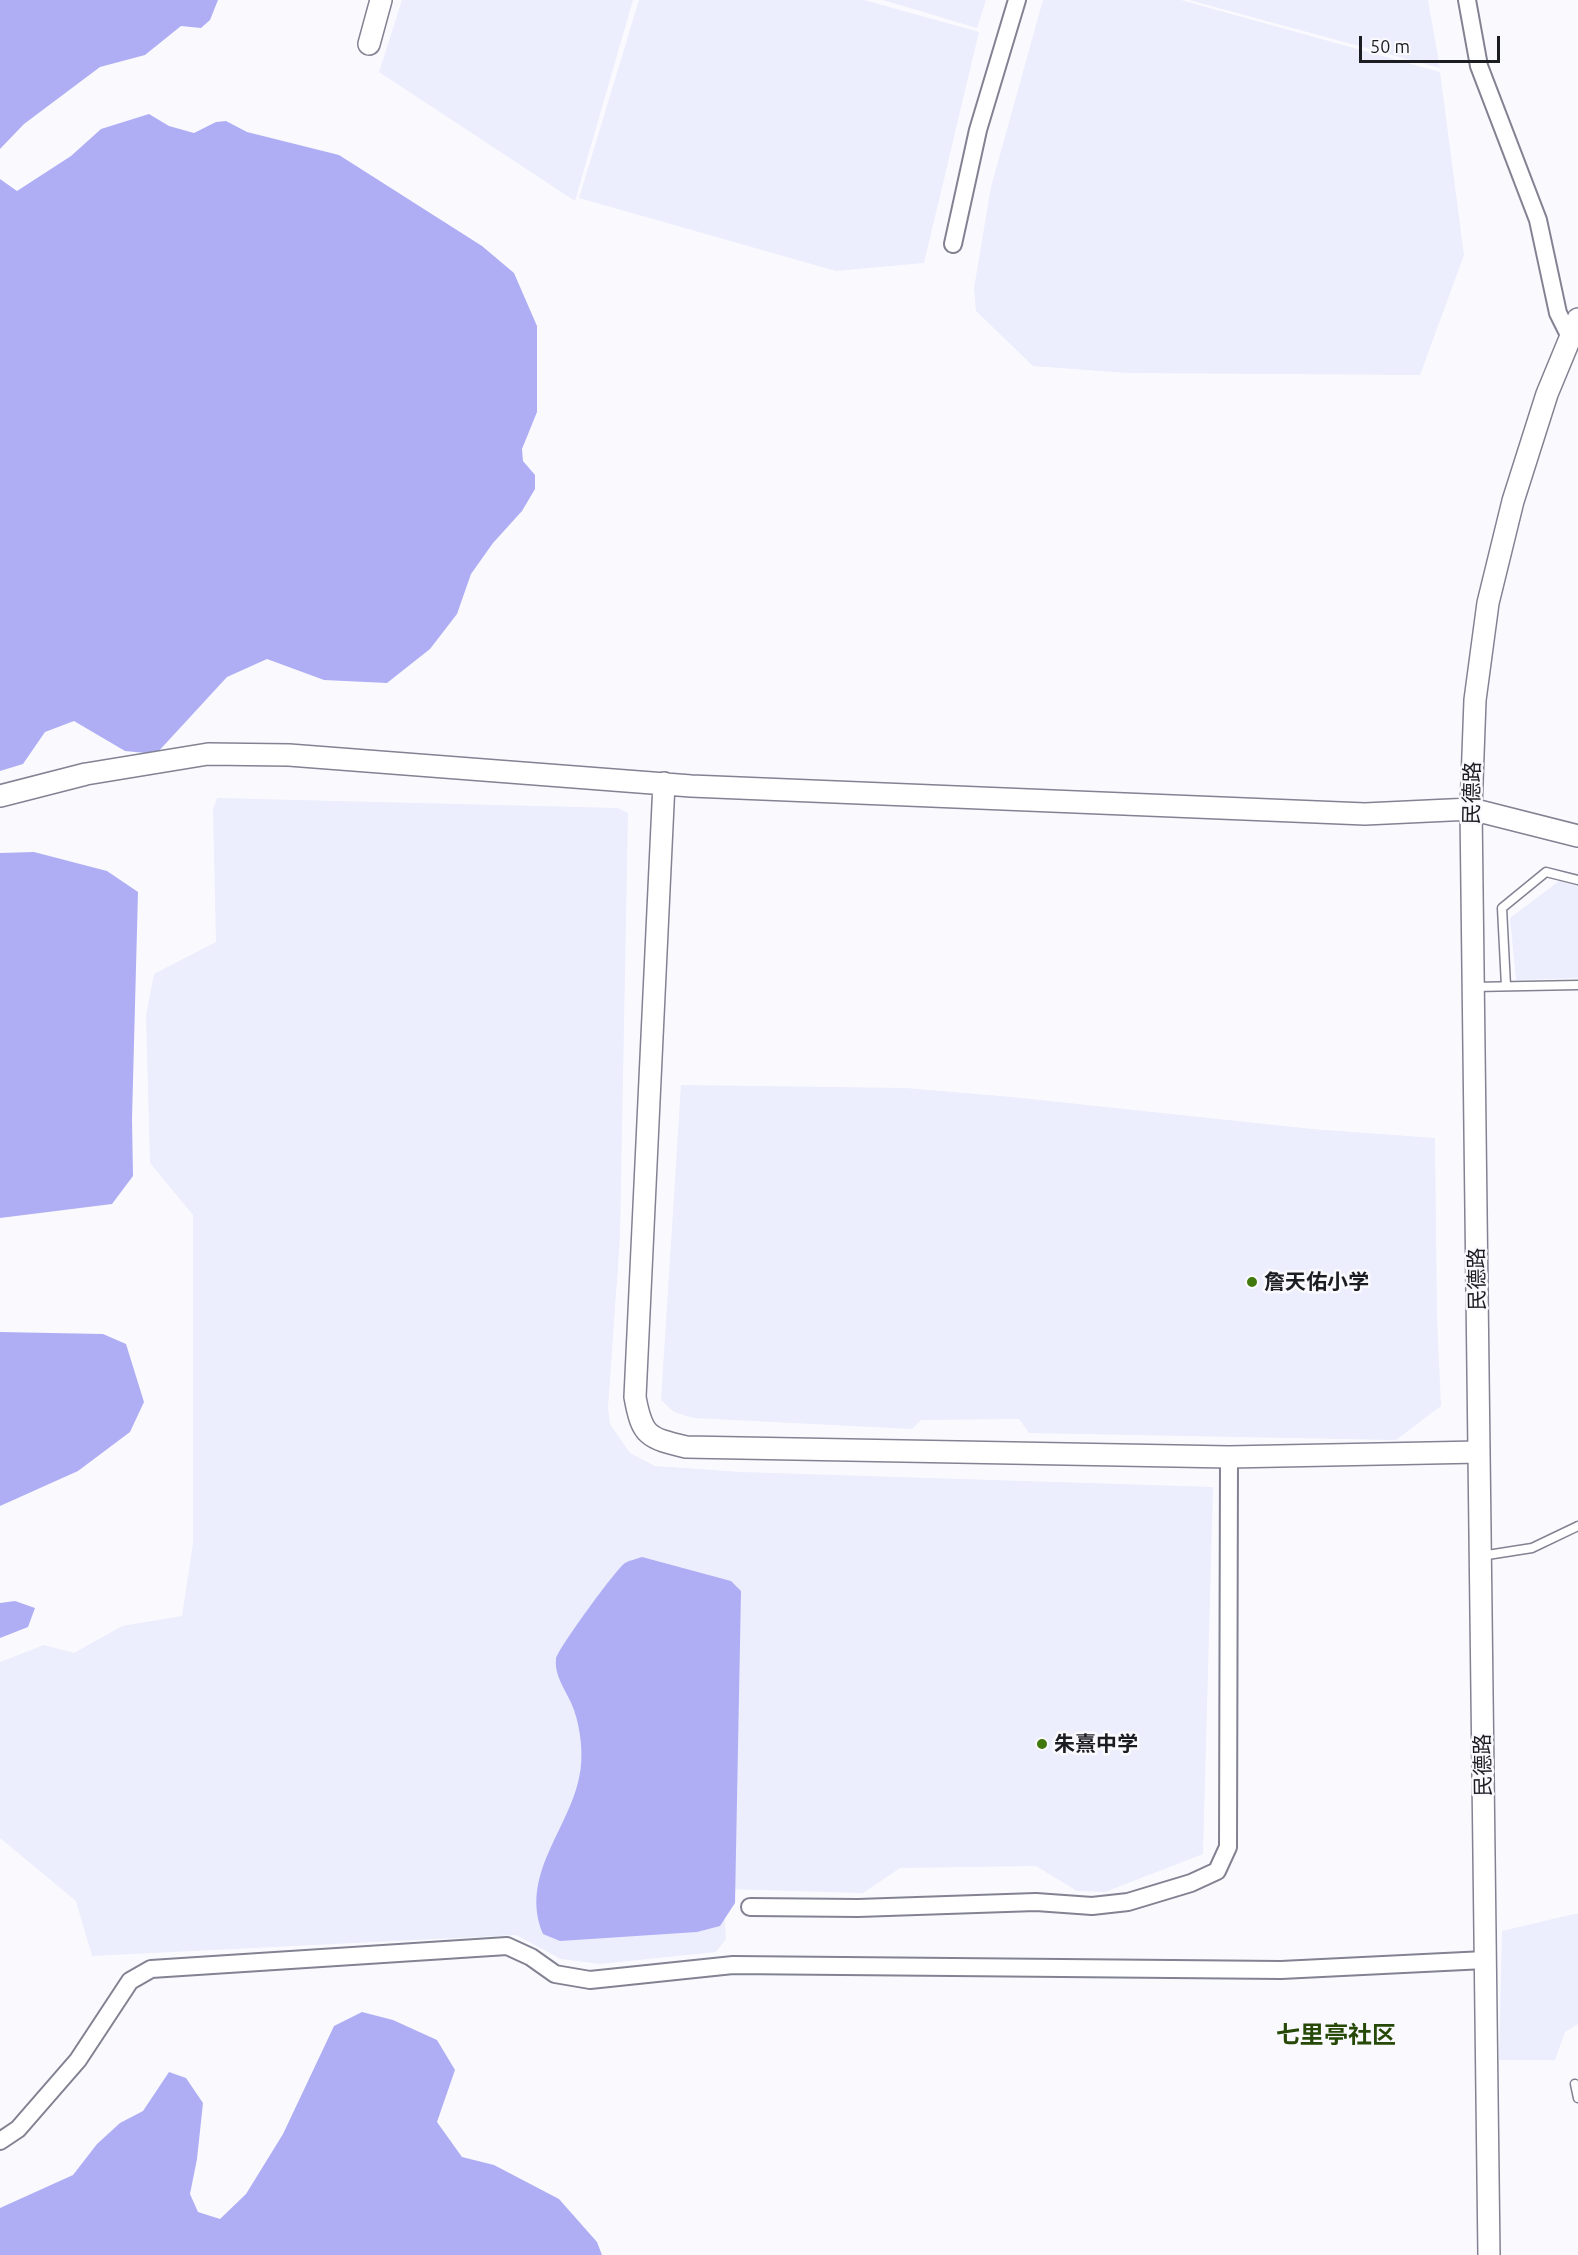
<!DOCTYPE html>
<meta charset="utf-8">
<style>
body{margin:0}
#map{position:relative;width:1578px;height:2255px;overflow:hidden;background:#fafafe;font-family:Ubuntu,sans-serif}
canvas{display:block}
.scale{position:absolute;left:1359px;top:36px;width:141px;height:27px;box-sizing:border-box;border:3px solid #1c1c23;border-top:0;padding-left:8px;font-size:18px;line-height:21px;white-space:nowrap;color:#1c1c23;-webkit-text-stroke:4px #fafafe;paint-order:stroke}
</style>
<div id="map">
<canvas width="1578" height="2255"></canvas>
<div class="scale">50 m</div>
</div>
<script>
const ctx = document.querySelector('canvas').getContext('2d');
ctx.lineJoin = 'round';
function paint(path, color) { ctx.fillStyle = color; ctx.fill(path, 'evenodd'); }
function stroke(path, color, width, dash) { ctx.strokeStyle = color; ctx.lineWidth = width; ctx.lineCap = dash ? 'butt' : 'round'; ctx.setLineDash(dash || []); ctx.stroke(path); }
function drawText(font, color, halo, rows, align = 'center') {
  ctx.font = font + ' Ubuntu,"Noto Sans SC",sans-serif'; ctx.lineWidth = 5; ctx.setLineDash([]); ctx.textBaseline = 'middle'; ctx.strokeStyle = halo; ctx.fillStyle = color; for (const [text, x, y, turn = 0] of rows) {
    ctx.save(); ctx.translate(x, y); ctx.rotate((+turn || 0) * Math.PI / 180); ctx.textAlign = isNaN(turn) ? turn : align; if (halo) ctx.strokeText(text, 0, 0); ctx.fillText(text, 0, 0); ctx.restore();
  }
}
const built = new Path2D(`
 M402,0H633L575,201L379,72Z
 M639,0H864L979,32L924,263L836,271L579,198Z
 M883,0H986L977,28Z
 M1043,0H1181L1440,72L1464,255L1420,375L1127,373L1033,366L976,311L974,288L991,187Z
 M1189,0H1428L1440,68Z
 M217,798L618,808L628,813L620,1237L608,1407L610,1424L630,1453L655,1466L741,1472L1213,1487L1203,1854L1105,1892L1077,1891L1036,1866L900,1868L863,1893L723,1889L726,1939L716,1952L600,1964L561,1959L516,1935L92,1956L76,1901L0,1838V1662L44,1645L74,1653L122,1626L182,1616L193,1543V1215L150,1163L146,1015L154,974L216,942L213,810Z
 M1559,881L1578,886V978L1516,980L1510,918Z
 M681,1085L906,1088L1012,1097L1312,1129L1435,1138L1437,1318L1441,1406L1396,1440L1029,1433L1019,1419L921,1420L912,1429L693,1418L674,1412L661,1400Z
 M1574,1914H1578V2024L1565,2032L1555,2060H1499L1502,1931Z`);
const forest = new Path2D(`
 M0,0H218L210,20L201,28L181,26L145,55L100,67L24,124L0,149Z
 M149,114L169,126L194,133L216,122L226,121L247,132L339,155L482,246L514,273L537,326V412L522,449L523,461L535,475V489L522,511L493,543L471,574L457,614L430,649L387,683L324,680L267,659L227,677L156,754L125,751L74,721L45,732L23,764L0,771V179L17,191L71,156L101,129Z
 M34,852L107,871L138,892L132,1119L133,1176L112,1204L0,1218V853Z
 M0,1332L103,1334L126,1344L144,1402L130,1432L78,1471L0,1506Z
 M642,1557L731,1581L741,1591L735,1903L720,1926L697,1932L560,1941L543,1934C519,1876 568,1831 579,1778C584,1758 581,1730 574,1710C569,1694 554,1678 556,1659C557,1650 616,1569 625,1563C630,1560 637,1559 642,1557Z
 M15,1601L35,1608L28,1627L0,1638V1603Z
 M362,2012L393,2020L437,2040L455,2070L437,2122L462,2157L494,2165L559,2199L597,2242L602,2255H0V2208L73,2175L97,2144L120,2123L143,2111L169,2072L186,2078L203,2103L197,2159L190,2194L198,2212L220,2219L246,2194L283,2134L334,2026Z`);
const service = new Path2D(`
 M1506,986L1502,908L1546,872L1578,880
 M1473,987L1578,985
 M1481,1556L1532,1548L1578,1526
 M1575,2084L1578,2098`);
const minor = new Path2D(`
 M1467,0L1479,66L1538,220L1558,313L1570,337
 M953,244L978,130L1017,0
 M750,1907L858,1908L1036,1902L1092,1906L1128,1902L1191,1883L1217,1871L1228,1847L1229,1457
 M0,2141L18,2129L78,2060L130,1981L151,1969L507,1946L531,1957L555,1974L590,1980L733,1965L1281,1970L1485,1960`);
const tertiary = new Path2D(`
 M369,44L381,0
 M664,783L635,1397C642,1436 648,1438 686,1447L1229,1457L1479,1452
 M0,796L86,774L208,754L289,755L691,786L1365,814L1471,809L1578,836
 M1489,2255L1471,809L1475,700L1488,603L1513,501L1547,394L1578,319`);
const markers = [
 [1252,1282,6,"#41790d"],
 [1042,1744,6,"#41790d"]
];
const streetNames = [
 ["民德路",1472,793,-89],
 ["民德路",1477,1279,-91],
 ["民德路",1483,1765,-91]
];
const poiNames = [
 ["詹天佑小学",1264,1282],
 ["朱熹中学",1054,1744]
];
const quarterNames = [
 ["七里亭社区",1336,2035]
];
paint(built, '#ecedfd');
paint(forest, '#afaef5');
stroke(service, '#828293', 11);
stroke(minor, '#828293', 20);
stroke(tertiary, '#828293', 24);
stroke(service, '#fff', 8);
stroke(minor, '#fff', 16);
stroke(tertiary, '#fff', 21);
for (const [x, y, r, color] of markers) { const dot = new Path2D(); dot.arc(x, y, r, 0, 2 * Math.PI); ctx.fillStyle = color; ctx.fill(dot); stroke(dot, '#fafafe', 2); }
drawText('21px', '#1c1c23', '#fafafe', streetNames);
drawText('bold 21px', '#1c1c23', '#fafafe', poiNames, 'left');
drawText('bold 24px', '#264907', '#fafafe', quarterNames);
</script>
